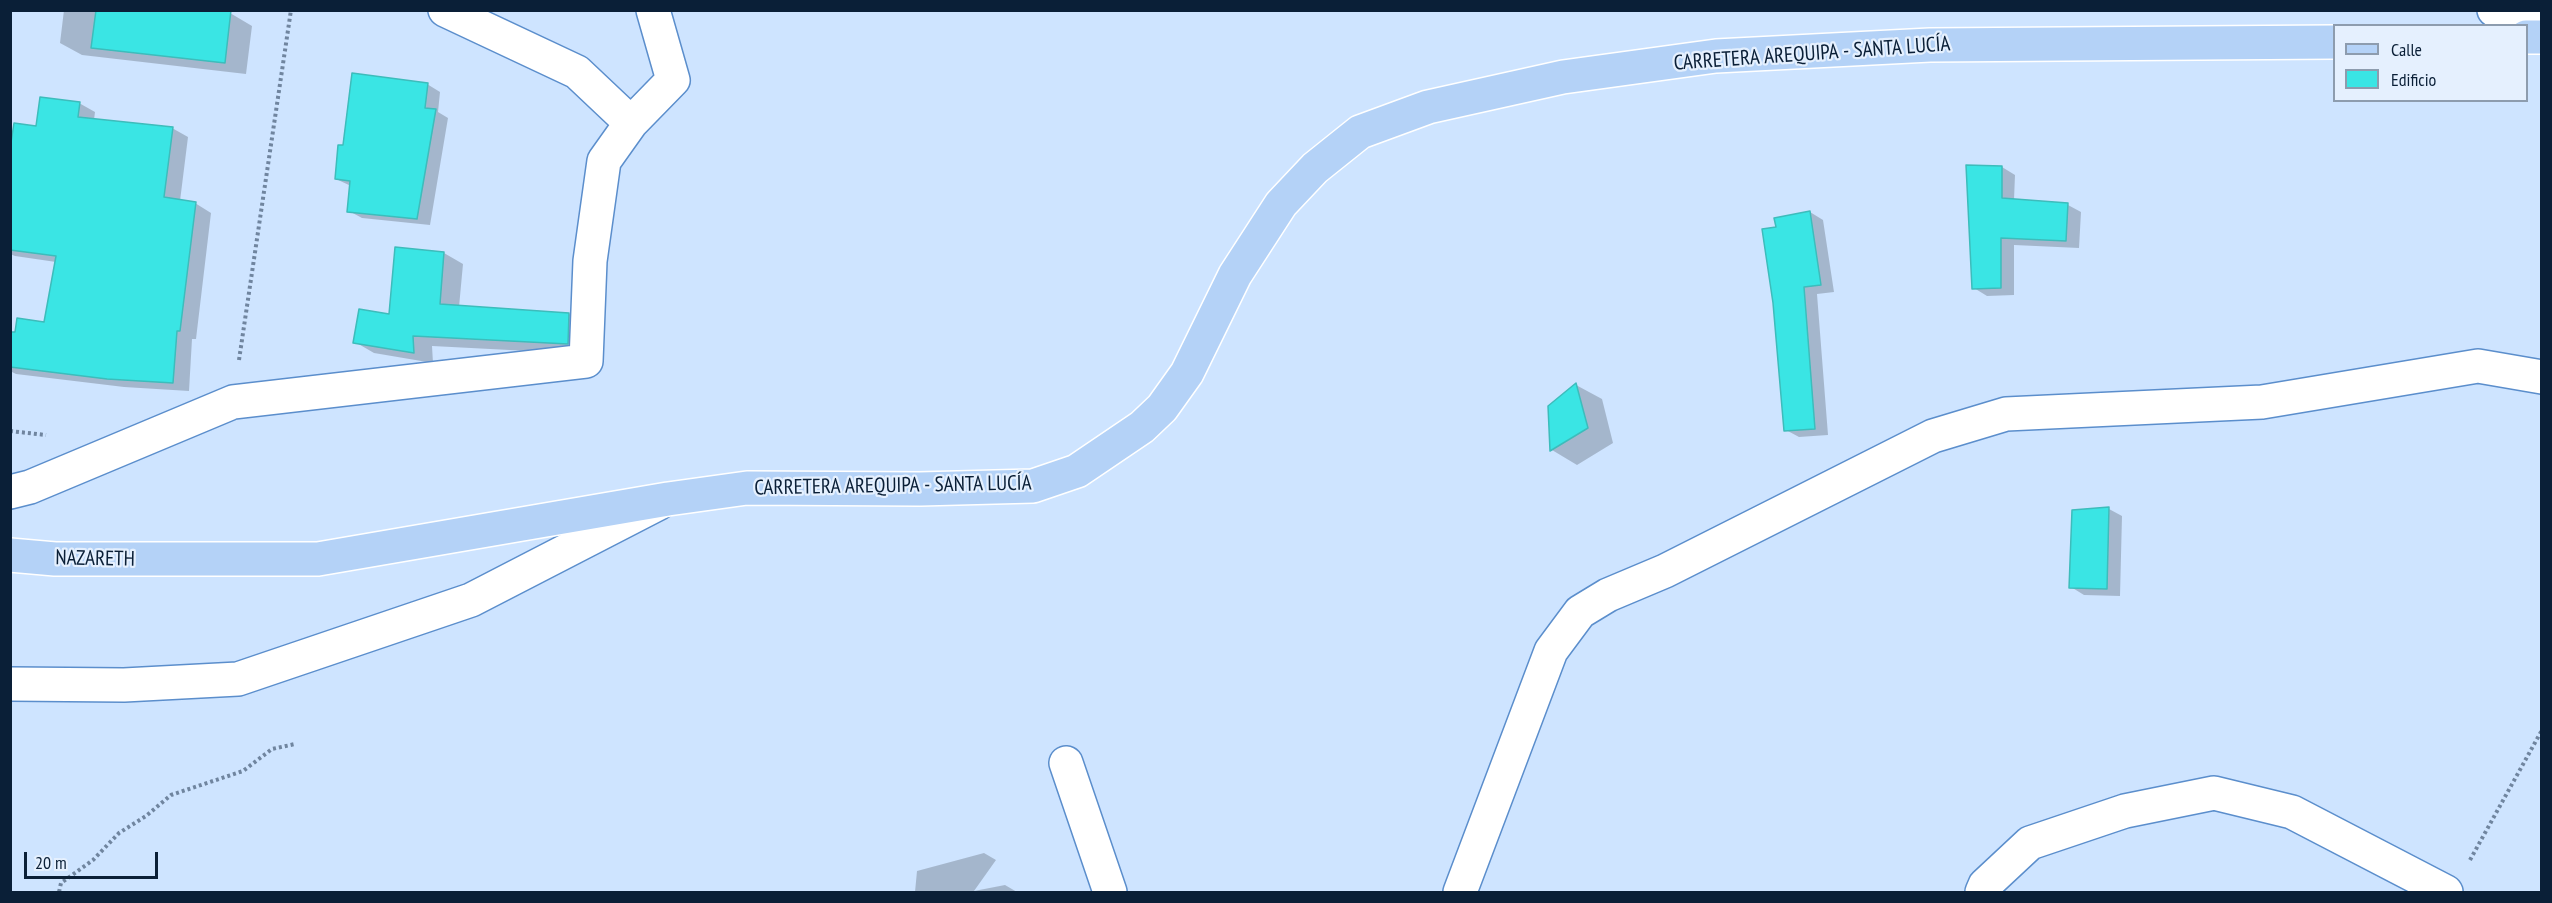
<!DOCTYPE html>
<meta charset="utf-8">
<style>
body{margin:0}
#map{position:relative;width:2552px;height:903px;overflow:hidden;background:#cee4ff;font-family:"PT Sans Narrow",sans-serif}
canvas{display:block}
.frame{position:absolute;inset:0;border:12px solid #0a1f37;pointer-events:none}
.legend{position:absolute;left:2333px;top:24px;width:195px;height:78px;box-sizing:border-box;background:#e5f0fe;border:2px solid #8d9cae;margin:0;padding:8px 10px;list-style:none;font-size:18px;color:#0a1f37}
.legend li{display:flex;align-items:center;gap:12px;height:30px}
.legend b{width:30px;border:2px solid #8d9cae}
.scale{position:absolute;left:24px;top:852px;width:134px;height:27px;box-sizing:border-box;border:3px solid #0a1f37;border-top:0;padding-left:8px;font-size:18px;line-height:21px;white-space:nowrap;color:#0a1f37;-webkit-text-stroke:4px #e5f0fe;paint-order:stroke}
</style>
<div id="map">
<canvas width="2552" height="903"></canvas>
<div class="frame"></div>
<ul class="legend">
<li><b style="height:8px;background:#b4d2f7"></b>Calle</li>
<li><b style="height:16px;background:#3ae5e4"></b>Edificio</li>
</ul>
<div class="scale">20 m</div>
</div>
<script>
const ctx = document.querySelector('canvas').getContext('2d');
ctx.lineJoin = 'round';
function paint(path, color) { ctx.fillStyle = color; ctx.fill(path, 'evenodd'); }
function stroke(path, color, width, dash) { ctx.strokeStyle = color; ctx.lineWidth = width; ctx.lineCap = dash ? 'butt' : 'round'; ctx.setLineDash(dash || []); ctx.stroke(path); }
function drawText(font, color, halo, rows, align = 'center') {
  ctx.font = font + ' "PT Sans Narrow",sans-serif'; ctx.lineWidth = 4.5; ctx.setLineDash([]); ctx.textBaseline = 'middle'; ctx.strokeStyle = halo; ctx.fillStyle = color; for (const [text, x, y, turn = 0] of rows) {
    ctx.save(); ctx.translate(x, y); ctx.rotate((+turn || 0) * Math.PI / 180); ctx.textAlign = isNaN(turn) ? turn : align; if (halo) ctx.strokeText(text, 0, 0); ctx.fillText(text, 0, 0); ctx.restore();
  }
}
const shadow = new Path2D(`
 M64,10H205L230,13L252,26L246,74L82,55L60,43Z
 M427,84L440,92L438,112L448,118L430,225L362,218L349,211L351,186L336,179L344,147Z
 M79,103L95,112L94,120L172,128L188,137L180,201L195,203L211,213L196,339H192L189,391L124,387L16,374L10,371V333L46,323L56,262L15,256L10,254V161L38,127Z
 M2002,167L2015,175L2014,200L2068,205L2081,212L2079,248L2014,245V295L1987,296L1974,288Z
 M1810,212L1823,220L1834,292L1817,294L1828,435L1799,437L1786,430L1778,229Z
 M396,249L444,253L463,264L459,307L569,314L588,325L587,354L432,346L433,363L374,353L355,342L391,315Z
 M1576,385L1602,399L1613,443L1577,465L1552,450L1550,406Z
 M2109,509L2122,516L2120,596L2084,595L2071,587L2073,512Z
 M984,853L996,860L974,891L1005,885L1017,892H915L917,871Z`);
const building = new Path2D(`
 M96,10H231L225,63L91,48Z
 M352,73L428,83L425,108L436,109L417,219L347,212L350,181L335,179L338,145H343Z
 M40,97L80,102L78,117L173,127L164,197L196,202L180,331H177L173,383L107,379L10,367V332H15L17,318L44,322L56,256L10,250V149L14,123L36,126Z
 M1966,165L2002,166V198L2068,203L2066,241L2001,238V288L1972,289Z
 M1810,211L1821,285L1804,287L1815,429L1784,431L1773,303L1762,229L1776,227L1774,218Z
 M395,247L444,252L440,304L569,313L568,344L413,336L414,353L353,343L359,309L389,314Z
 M1576,383L1588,428L1550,451L1548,406Z
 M2109,507L2107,589L2069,588L2072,510Z`);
const path = new Path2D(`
 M239,360L291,10
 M10,431L46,435
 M2470,860L2542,730
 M59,892L61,883L93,860L119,833L146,816L171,795L243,771L272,749L295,744`);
const street = new Path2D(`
 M445,10L577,72L631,123
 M2494,10L2542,29
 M10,492L30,487L233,402L586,361L590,261L604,161L631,123L673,80L653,10
 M10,684L124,685L238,679L471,600L659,503
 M1066,763L1110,892
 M1460,892L1551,651L1580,612L1608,595L1665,571L1933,436L2006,414L2262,402L2478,366L2542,377
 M1982,892L1985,885L2030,843L2125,811L2214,793L2292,812L2446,892`);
const primary = new Path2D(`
 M2526,37H2542
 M10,555L55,559H318L668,499L747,488L920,489L1033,486L1077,471L1142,427L1162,408L1187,373L1235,275L1281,204L1315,168L1360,132L1428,107L1563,77L1716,56L1930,45L2334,42`);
const streetNames = [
 ["CARRETERA AREQUIPA - SANTA LUCÍA",1812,54,-4],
 ["CARRETERA AREQUIPA - SANTA LUCÍA",893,486,-1],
 ["NAZARETH",95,559,1]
];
paint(shadow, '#0003');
paint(building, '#3ae5e4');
stroke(building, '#3dbcbb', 1.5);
stroke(street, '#5b8ecc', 36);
stroke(primary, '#fff', 36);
stroke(path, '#70859f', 4, [3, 3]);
stroke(street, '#fff', 33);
stroke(primary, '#b4d2f7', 33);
drawText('21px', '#0a1f37', '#e5f0fe', streetNames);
</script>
